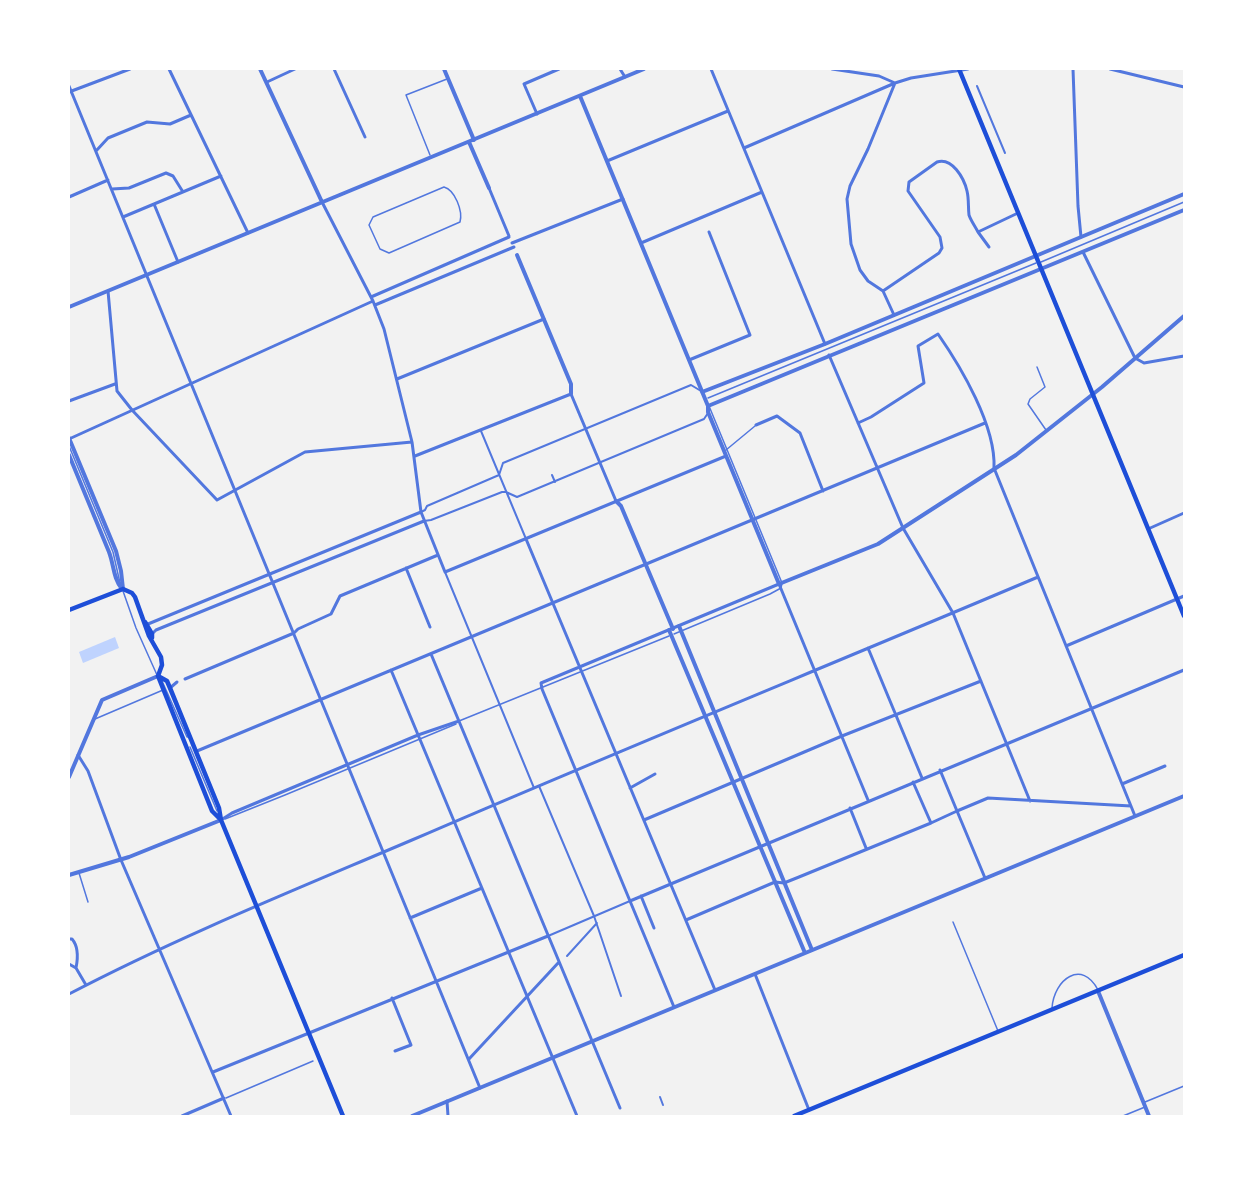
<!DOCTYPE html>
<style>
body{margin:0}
#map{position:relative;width:1253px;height:1185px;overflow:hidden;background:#f2f2f2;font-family:Rubik,sans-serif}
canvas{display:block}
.frame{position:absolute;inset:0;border:70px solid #fff;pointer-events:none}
</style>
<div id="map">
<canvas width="1253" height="1185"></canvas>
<div class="frame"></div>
</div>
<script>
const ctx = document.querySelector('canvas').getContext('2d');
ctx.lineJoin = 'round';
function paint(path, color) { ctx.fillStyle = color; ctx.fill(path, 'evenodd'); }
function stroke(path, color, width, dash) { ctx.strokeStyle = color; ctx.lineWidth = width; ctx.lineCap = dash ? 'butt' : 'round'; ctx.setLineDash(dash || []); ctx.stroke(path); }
const water = new Path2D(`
 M115,637L119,648L83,663L79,652Z`);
const service = new Path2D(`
 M430,155L406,95L447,79
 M444,187C455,190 463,211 460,222L389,253L380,249L369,225L373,217Z
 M1041,262L1184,202
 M1037,367L1045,387L1030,399L1028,404L1046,430
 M708,398L1036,263
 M69,446L113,552L120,583
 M726,450L755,426
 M123,591L136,628L157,675
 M674,634L770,594L781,588L782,583L709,406
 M162,681L187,737H190
 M95,719L163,690
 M459,721L669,636
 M190,747L217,811
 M225,819L285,795L456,724
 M79,873L88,902
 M953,922L998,1031
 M1052,1008C1054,979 1082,959 1098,990
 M226,1098L313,1061
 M1145,1102L1184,1086
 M1123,1116L1145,1107`);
const pedestrian = new Path2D(`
 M977,86L1005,153
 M481,431L526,539
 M552,475L555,482
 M421,512L425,510L427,506L499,475L503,463L691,385L701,391
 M424,521L431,520L502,492H506L517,497L704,419L708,413
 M445,572L534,788
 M539,786L594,916L621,996
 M548,936L630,901
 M567,956L597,923
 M660,1097L663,1105`);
const minor = new Path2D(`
 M169,69L248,233
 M334,69L365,137
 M620,69L625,77
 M711,69L825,344
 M832,69L879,76L895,83
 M1073,69L1078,206L1081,237
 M1110,69L1184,87
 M267,82L295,69
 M69,86L480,1088
 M69,92L130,69
 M537,114L524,84L559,69
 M744,148L895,83L911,78L968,69
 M96,151L108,138L147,122L170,124L191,115
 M607,161L728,111
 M489,188L509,236
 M112,189L129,188L166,173L173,176L183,192
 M69,197L108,180
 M322,202L373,301L384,329L412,442L421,512L445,572L726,456
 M154,204L178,262
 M123,217L221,176
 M978,232L989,247
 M512,243L623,199
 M641,243L762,192
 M1083,252L1135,358L1144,363L1184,356
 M108,291L117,391L132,410L217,500L305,452L412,442
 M883,291L939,253L942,248L940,237L908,191L909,182L937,162C952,157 964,178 967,191C969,199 968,207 969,215C971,221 975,226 978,232L1018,213
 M371,297L509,237
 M375,305L514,247
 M894,315L883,291L868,281L860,270L851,244L847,199L850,186L868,149L895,83
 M829,355L903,528L953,613L1030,801
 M689,360L750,335L709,232
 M397,379L544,319
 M69,401L115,384
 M858,423L871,417L924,383L918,346L938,334C961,367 996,426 994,468L1135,816
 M756,425L777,416L800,433L823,491
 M69,439L373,301
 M415,456L571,394L616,501
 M1148,529L1184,513
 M526,539L715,990
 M406,568L430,627
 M148,624L421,512
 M152,634L156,630L424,521
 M1066,646L1184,596
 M868,648L922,778
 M431,654L620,1108
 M391,670L577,1116
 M185,679L294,633L298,629L331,614L340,596L438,555
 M170,688L177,682
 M197,751L985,423
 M78,755L88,771L121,860L231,1116
 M913,782L931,823L957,811L940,770
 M1122,784L1165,766
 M630,788L655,774
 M850,808L866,848
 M221,820L232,813L418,735L459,721
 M644,820L842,736L981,681
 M985,878L957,811L988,798L1131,806
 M641,896L654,928
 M630,901L1184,670
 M410,918L482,888
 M686,920L775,882L784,883L799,877L931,823
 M69,939H72C79,947 78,958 76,968
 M69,964L76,968L86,985
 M755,974L809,1110
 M69,994C180,936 297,889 412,840C620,750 830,665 1038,577
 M392,998L411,1045L395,1051
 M674,1007L542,689L541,683L779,584L868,800
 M469,1059L559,962
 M213,1072L548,936
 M447,1101L448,1116
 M182,1116L224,1098`);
const tertiary = new Path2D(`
 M260,69L322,202
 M444,69L474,140
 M580,96L708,406V412L779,584L878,544L1016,455L1102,387L1184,316
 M469,142L489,188
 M517,255L571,384V394
 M69,307L644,69
 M702,392L825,344L1184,194
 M708,406L1184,210
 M69,438L116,551L121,571L123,589
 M69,455L109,552C114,565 113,578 122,589
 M616,501L621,506L673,629
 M679,626L812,950
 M669,630L805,953
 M69,777L102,700L158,676
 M69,875L129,857L221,820
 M1098,991L1149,1116
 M412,1116L1184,796`);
const secondary = new Path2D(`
 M959,69L1184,616
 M123,589L132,593L135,597L149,636L161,657L162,665L158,676L212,811L220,819
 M69,610L123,589
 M145,622L152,634V638
 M158,676L167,681L170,688L219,808L221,820L343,1116
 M794,1116L1184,955`);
paint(water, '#bfd3fe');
stroke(service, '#5277de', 1.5);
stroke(pedestrian, '#5277de', 2);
stroke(minor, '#5277de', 3);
stroke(tertiary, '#5277de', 4);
stroke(secondary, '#1d4ed8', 4.5);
</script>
